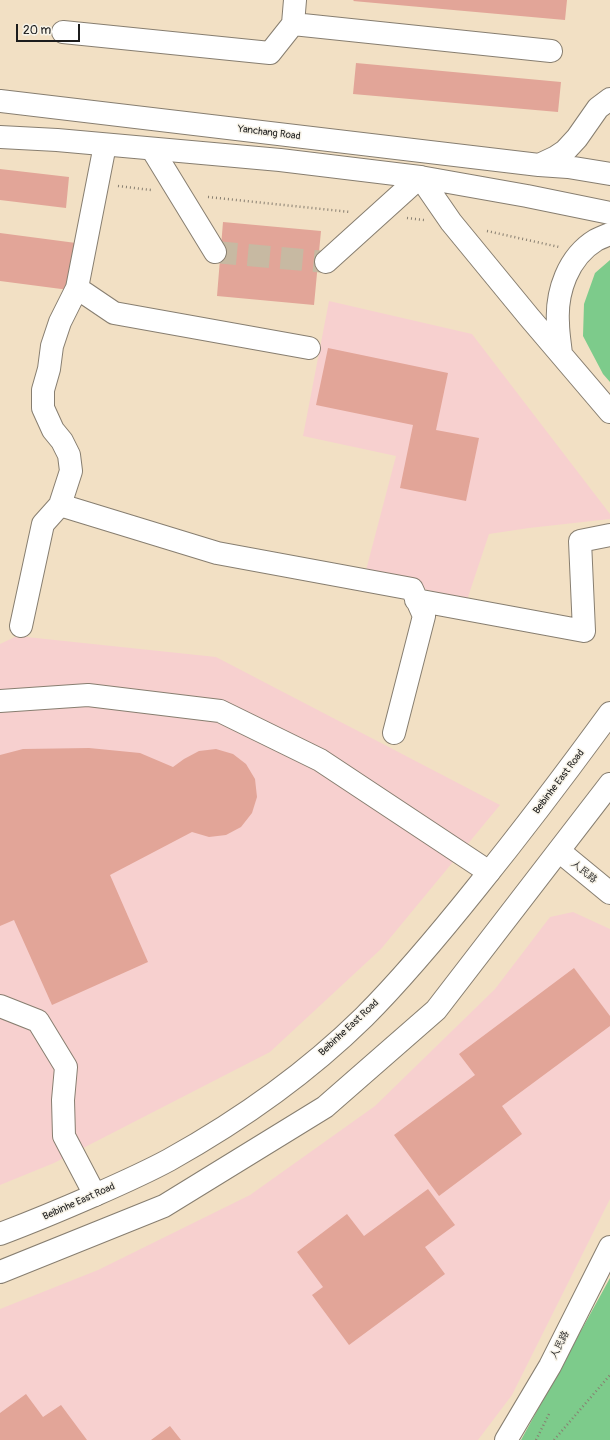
<!DOCTYPE html>
<meta charset="utf-8">
<style>
body{margin:0}
#map{position:relative;width:610px;height:1440px;overflow:hidden;background:#f2e0c4;font-family:Pangolin,sans-serif}
canvas{display:block}
.scale{position:absolute;left:16px;top:24px;width:64px;height:18px;box-sizing:border-box;border:2px solid #1c1c1c;border-top:0;padding-left:5px;font-size:12px;line-height:14px;white-space:nowrap;color:#1c1c1c;-webkit-text-stroke:3px #f7f3e8;paint-order:stroke}
</style>
<div id="map">
<canvas width="610" height="1440"></canvas>
<div class="scale">20 m</div>
</div>
<script>
const ctx = document.querySelector('canvas').getContext('2d');
ctx.lineJoin = 'round';
function paint(path, color) { ctx.fillStyle = color; ctx.fill(path, 'evenodd'); }
function stroke(path, color, width, dash) { ctx.strokeStyle = color; ctx.lineWidth = width; ctx.lineCap = dash ? 'butt' : 'round'; ctx.setLineDash(dash || []); ctx.stroke(path); }
function drawText(font, color, halo, rows, align = 'center') {
  ctx.font = font + ' Pangolin,"LXGW WenKai TC",sans-serif'; ctx.lineWidth = 3; ctx.setLineDash([]); ctx.textBaseline = 'middle'; ctx.strokeStyle = halo; ctx.fillStyle = color; for (const [text, x, y, turn = 0] of rows) {
    ctx.save(); ctx.translate(x, y); ctx.rotate((+turn || 0) * Math.PI / 180); ctx.textAlign = isNaN(turn) ? turn : align; if (halo) ctx.strokeText(text, 0, 0); ctx.fillText(text, 0, 0); ctx.restore();
  }
}
const built = new Path2D(`
 M329,301L472,334L610,514V519L529,528L489,534L467,600L365,574L396,456L303,436Z
 M17,636L216,657L500,805L381,949L270,1052L54,1163L0,1185V644Z
 M573,912L610,929V1199L512,1395L478,1440H0V1309L98,1270L250,1195L375,1106L495,989L550,917Z`);
const green = new Path2D(`
 M610,260V382L603,374L583,336L584,304L595,273Z
 M610,1278V1440H521Z`);
const building = new Path2D(`
 M354,0H567L565,20L353,1Z
 M356,63L561,82L558,112L353,94Z
 M0,169L69,177L66,208L0,200Z
 M223,222L321,231L314,305L217,296Z
 M0,233L76,243L69,290L0,281Z
 M328,348L448,373L436,430L479,438L466,501L400,488L413,425L316,405Z
 M89,748L140,753L173,767L184,759L199,751L216,749L233,754L246,764L255,779L257,797L252,813L241,827L226,835L209,837L192,832L110,875L148,962L52,1005L14,920L0,926V755L23,749Z
 M574,968L610,1016V1026L502,1106L522,1134L439,1196L394,1135L475,1075L459,1054Z
 M428,1189L455,1225L425,1247L445,1274L349,1345L312,1295L323,1287L297,1252L347,1214L364,1236Z
 M26,1394L43,1417L61,1405L87,1440H0V1413Z
 M170,1426L181,1440H151Z`);
const minorTunnel = new Path2D(`
 M215,252L326,262`);
const path = new Path2D(`
 M118,186L151,190
 M208,197L350,212
 M407,218L424,220
 M487,231L559,247
 M536,1440L550,1412
 M554,1440L610,1375`);
const minor = new Path2D(`
 M293,24L551,51
 M63,32L270,53L293,24L295,0
 M105,145L77,288L114,313L309,348
 M152,149L215,252
 M326,262L420,177
 M60,505L217,553L412,589L424,616L394,733
 M416,600L584,631L580,541L610,535
 M21,626L43,524L60,505L71,471L69,455L62,441L53,430L43,408V390L49,369L52,346L60,322L77,288
 M0,701L88,695L220,711L320,760L489,872
 M559,851L610,893
 M0,1006L38,1021L66,1067L63,1100L64,1136L95,1195
 M506,1440L550,1366L610,1247`);
const major = new Path2D(`
 M0,101L539,165L568,167L610,174
 M0,137L57,140L280,160L420,177L527,196L610,213
 M539,165L556,157L565,151L577,138L598,108L610,99
 M420,177L451,222L529,317L610,412
 M561,354C560,344 558,333 558,323C556,292 568,257 596,240C600,238 605,236 610,234
 M0,1234C32,1222 63,1209 95,1195C120,1184 145,1173 169,1160C239,1121 307,1073 364,1017C405,976 442,931 478,886C523,830 567,772 610,713
 M0,1272L164,1206L325,1107L436,1010L610,784`);
const streetNames = [
 ["Yanchang Road",269,133,7],
 ["Beibinhe East Road",559,782,-53],
 ["人民路",584,872,39],
 ["Beibinhe East Road",349,1028,-43],
 ["Beibinhe East Road",79,1202,-24],
 ["人民路",560,1345,-63]
];
paint(built, '#f7d0cf');
paint(green, '#7dcb8b');
paint(building, '#e2a598');
stroke(minorTunnel, '#c7b9a2', 22, [22, 11]);
stroke(minor, '#877e70', 24);
stroke(major, '#877e70', 24);
stroke(path, '#877e70', 2.5, [1, 3]);
stroke(minor, '#fff', 22);
stroke(major, '#fff', 22);
drawText('10px', '#1c1c1c', '#f7f3e8', streetNames);
</script>
